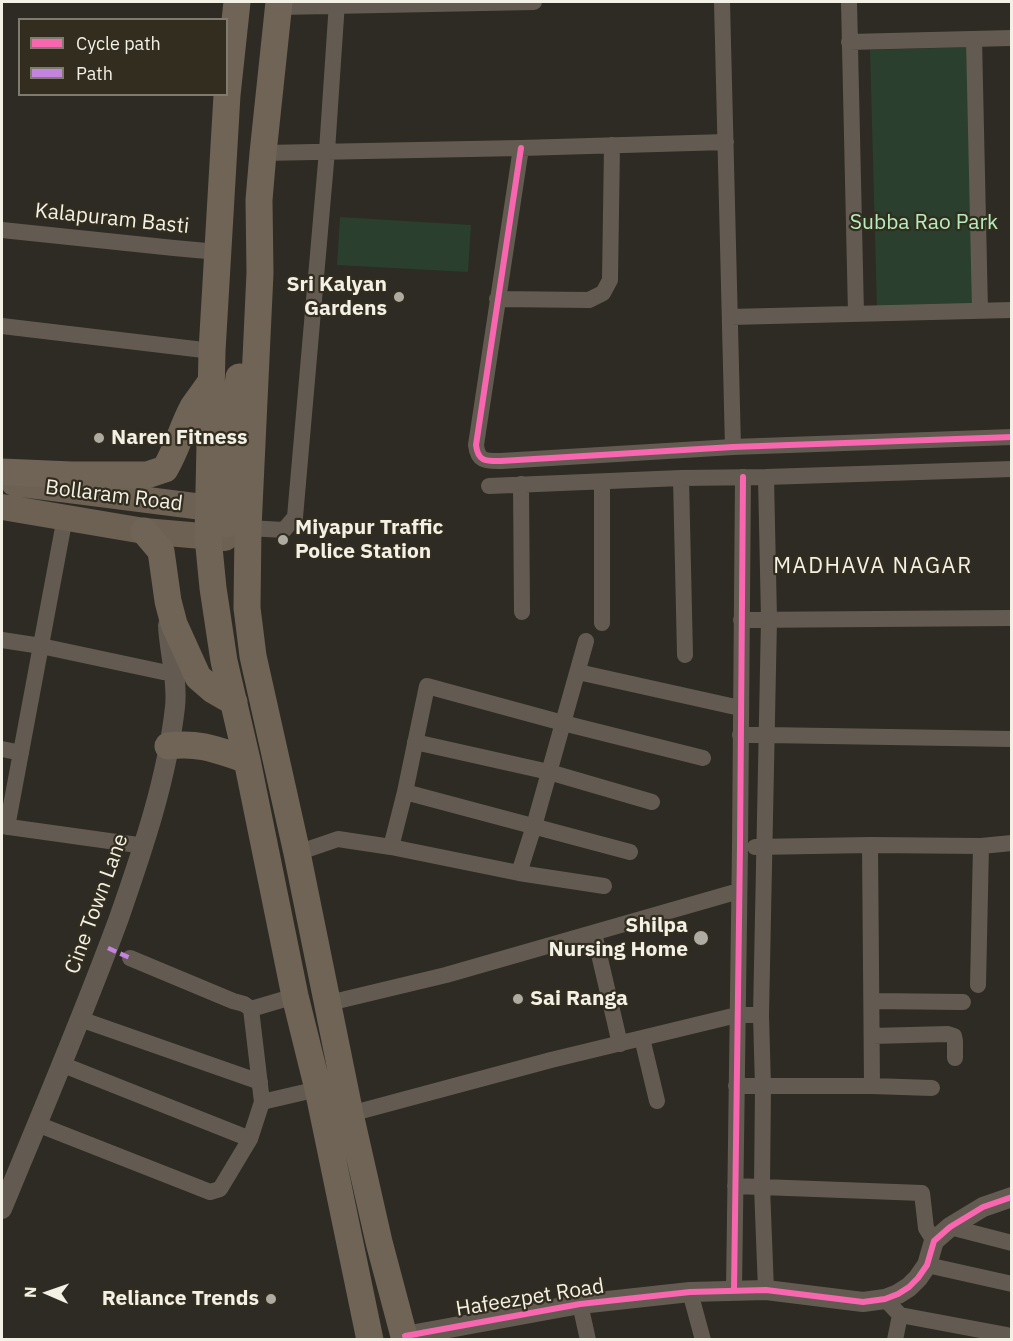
<!DOCTYPE html>
<style>
body{margin:0}
#map{position:relative;width:1013px;height:1341px;overflow:hidden;background:#2d2b23;font-family:"IBM Plex Sans",sans-serif}
canvas{display:block}
.frame{position:absolute;inset:0;border:3px solid #f3f0e6;pointer-events:none}
.legend{position:absolute;left:18px;top:18px;width:210px;height:78px;box-sizing:border-box;background:#322d1e;border:2px solid #7f7b6e;margin:0;padding:8px 10px;list-style:none;font-size:18px;color:#f3f0e6}
.legend li{display:flex;align-items:center;gap:12px;height:30px}
.legend b{width:30px;border:2px solid #7f7b6e}
.north{position:absolute;left:18px;top:1263px;width:60px;height:60px;-webkit-text-stroke:4px #322d1e;paint-order:stroke;rotate:272deg;font-size:16px;font-weight:700;line-height:24px;text-align:center;color:#f3f0e6}
.north::after{content:'';display:block;margin:auto;width:21px;height:27px;background:#f3f0e6;clip-path:polygon(50% 0,100% 100%,50% 72%,0 100%)}
</style>
<div id="map">
<canvas width="1013" height="1341"></canvas>
<div class="frame"></div>
<ul class="legend">
<li><b style="height:8px;background:#f766af"></b>Cycle path</li>
<li><b style="height:8px;background:#c483df"></b>Path</li>
</ul>
<div class="north">N</div>
</div>
<script>
const ctx = document.querySelector('canvas').getContext('2d');
ctx.lineJoin = 'round';
function paint(path, color) { ctx.fillStyle = color; ctx.fill(path, 'evenodd'); }
function stroke(path, color, width, dash) { ctx.strokeStyle = color; ctx.lineWidth = width; ctx.lineCap = dash ? 'butt' : 'round'; ctx.setLineDash(dash || []); ctx.stroke(path); }
function drawText(font, color, halo, rows, align = 'center') {
  ctx.font = font + ' "IBM Plex Sans",sans-serif'; ctx.lineWidth = 4.5; ctx.setLineDash([]); ctx.textBaseline = 'middle'; ctx.strokeStyle = halo; ctx.fillStyle = color; for (const [text, x, y, turn = 0] of rows) {
    ctx.save(); ctx.translate(x, y); ctx.rotate((+turn || 0) * Math.PI / 180); ctx.textAlign = isNaN(turn) ? turn : align; if (halo) ctx.strokeText(text, 0, 0); ctx.fillText(text, 0, 0); ctx.restore();
  }
}
const green = new Path2D(`
 M969,47L975,308L877,311L870,50Z
 M340,217L471,225L468,272L337,265Z`);
const minor = new Path2D(`
 M722,2L733,447
 M849,2L856,314
 M279,7L534,2
 M974,39L980,311
 M849,42L1012,38
 M521,148L476,445C478,462 486,461 501,461L733,447L1012,437
 M263,153L521,148L726,142
 M2,230L174,248L218,252
 M497,299L589,300L603,293L610,280L612,145
 M730,317L1012,310
 M2,326L212,351
 M681,478L685,655
 M521,484L522,612
 M489,486L681,478L766,477L1012,469
 M248,528L284,530L295,517L327,151L337,2
 M741,620L1012,618
 M602,623V482
 M2,640L41,646L163,672H174
 M578,672L740,708
 M740,735H767L1012,739
 M415,742L549,772L652,802
 M2,749L21,753
 M405,792L630,852
 M2,826L145,846
 M7,827L65,517
 M870,845L872,1086
 M391,847L405,792L427,686L563,723L703,758
 M755,847L870,845L981,846L1012,843
 M297,853L338,839L391,847L519,873L604,886
 M519,873L534,826L586,641
 M594,933L620,1044
 M978,985L981,846
 M872,1001L963,1002
 M329,1003L446,975L739,891
 M251,1009L295,996
 M80,1019L260,1082
 M872,1036L948,1034L954,1036L955,1041V1058
 M642,1038L657,1101
 M61,1064L250,1139
 M736,1086H872L932,1088
 M262,1102L318,1089
 M350,1114L551,1060L737,1015H761
 M37,1124L210,1192L220,1189L250,1139L262,1102L251,1009L244,1004L233,1001L130,958
 M735,1186L922,1193L926,1228L934,1241
 M950,1227L1012,1243
 M927,1265L1012,1284
 M766,1290L762,1187L763,1087L761,1015L769,619L766,477
 M734,1291L740,847L743,477
 M690,1292L703,1340
 M885,1299L900,1315L895,1340
 M580,1304L588,1340
 M900,1315L1007,1335`);
const tertiary = new Path2D(`
 M2,1209C42,1112 83,1016 119,918C143,849 167,779 175,707C178,679 169,652 168,625
 M405,1336L580,1304L690,1292L766,1290L863,1302L885,1299L898,1294L909,1287L918,1278L927,1265L934,1241L950,1227L983,1207L1012,1197`);
const primary = new Path2D(`
 M14,483L226,510
 M2,507L144,531L225,538`);
const trunk = new Path2D(`
 M237,2L227,95L212,351L208,537L213,588L224,661L247,760L295,996L318,1089L370,1340
 M279,2L263,153L259,200L260,273L248,528L247,608L253,656L297,853L350,1114L379,1242L405,1340
 M2,472L72,475H147L165,469C177,449 182,427 193,407C198,399 205,391 210,383
 M226,524L229,460L239,377
 M144,531L161,551L168,601L174,624L198,677L213,690L234,702
 M168,746C200,742 217,750 247,760`);
const quiet = new Path2D(`
 M108,948L130,958`);
const cycleway = new Path2D(`
 M521,148L476,445C478,462 486,461 501,461L733,447L1012,437
 M734,1291L740,847L743,477
 M405,1336L580,1304L690,1292L766,1290L863,1302L885,1299L898,1294L909,1287L918,1278L927,1265L934,1241L950,1227L983,1207L1012,1197`);
const markers = [
 [399,297,6,"#aeaba2"],
 [99,438,6,"#aeaba2"],
 [283,540,6,"#aeaba2"],
 [701,938,8,"#aeaba2"],
 [518,999,6,"#aeaba2"],
 [271,1299,6,"#aeaba2"]
];
const streetNames = [
 ["Kalapuram Basti",112,219,6],
 ["Bollaram Road",114,496,7],
 ["Cine Town Lane",97,904,-70],
 ["Hafeezpet Road",530,1298,-9]
];
const parkNames = [
 ["Subba Rao Park",924,223]
];
const poiNames = [
 ["Sri Kalyan",387,285],
 ["Gardens",387,309],
 ["Naren Fitness",111,438,"left"],
 ["Miyapur Traffic",295,528,"left"],
 ["Police Station",295,552,"left"],
 ["Shilpa",688,926],
 ["Nursing Home",688,950],
 ["Sai Ranga",530,999,"left"],
 ["Reliance Trends",259,1299]
];
const neighbourhoodNames = [
 ["MADHAVA NAGAR",873,567]
];
paint(green, '#2a3f2d');
stroke(minor, '#635b51', 16);
stroke(tertiary, '#635b51', 20);
stroke(primary, '#6c6153', 26);
stroke(trunk, '#6f6456', 27);
stroke(quiet, '#c483df', 4.5, [9, 4.5]);
stroke(cycleway, '#f766af', 6);
for (const [x, y, r, color] of markers) { const dot = new Path2D(); dot.arc(x, y, r, 0, 2 * Math.PI); ctx.fillStyle = color; ctx.fill(dot); stroke(dot, '#322d1e', 2); }
drawText('21px', '#f3f0e6', '#322d1e', streetNames);
drawText('21px', '#b5eebe', '#322d1e', parkNames);
drawText('bold 21px', '#f3f0e6', '#322d1e', poiNames, 'right');
ctx.letterSpacing = '1.5px';
drawText('22px', '#f3f0e6', '#322d1e', neighbourhoodNames);
ctx.letterSpacing = '0px';
</script>
